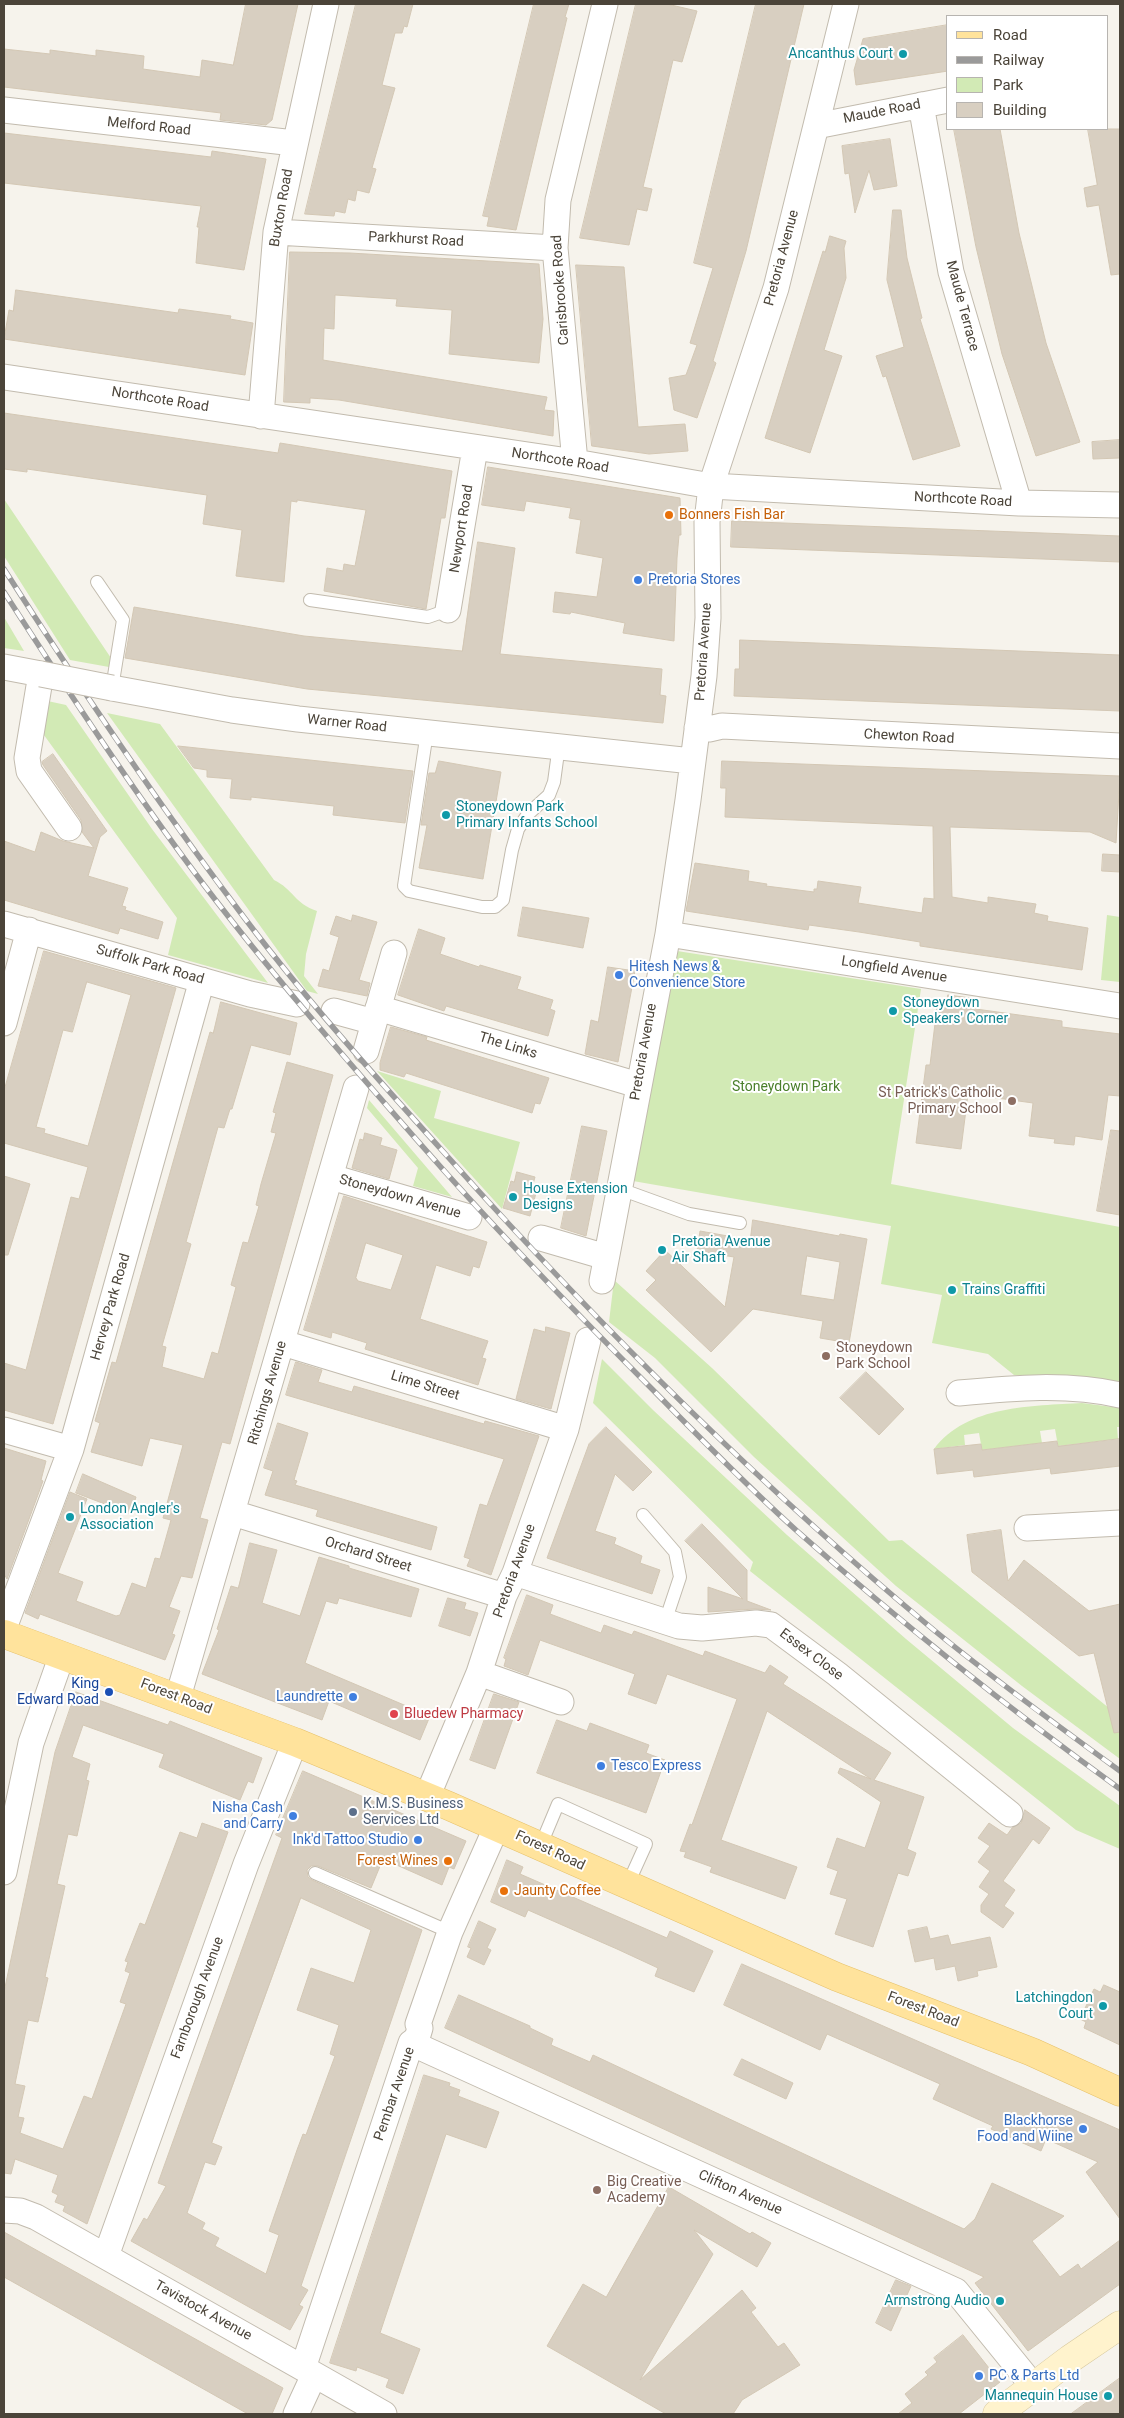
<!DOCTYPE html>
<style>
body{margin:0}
#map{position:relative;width:1124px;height:2418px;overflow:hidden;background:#f6f3ec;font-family:Roboto,sans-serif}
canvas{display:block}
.frame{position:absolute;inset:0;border:5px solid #4b4439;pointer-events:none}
.legend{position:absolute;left:946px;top:15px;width:162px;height:115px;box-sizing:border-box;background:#fff;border:1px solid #b7b4b0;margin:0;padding:6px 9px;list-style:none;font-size:15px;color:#4b4439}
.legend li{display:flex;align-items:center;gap:10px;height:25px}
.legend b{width:25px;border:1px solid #b7b4b0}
</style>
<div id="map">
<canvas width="1124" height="2418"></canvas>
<div class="frame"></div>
<ul class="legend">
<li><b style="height:6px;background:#ffe39c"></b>Road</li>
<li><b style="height:6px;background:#9a9a9a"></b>Railway</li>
<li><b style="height:14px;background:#d2eab5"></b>Park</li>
<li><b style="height:14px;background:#d8cfc1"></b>Building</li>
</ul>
</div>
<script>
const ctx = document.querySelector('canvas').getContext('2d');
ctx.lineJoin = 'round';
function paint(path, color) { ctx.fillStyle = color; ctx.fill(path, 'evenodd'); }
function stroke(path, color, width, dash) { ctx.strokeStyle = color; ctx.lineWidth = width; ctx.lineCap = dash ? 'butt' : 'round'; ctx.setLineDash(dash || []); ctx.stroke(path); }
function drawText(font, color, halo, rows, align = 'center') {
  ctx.font = font + ' Roboto,sans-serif'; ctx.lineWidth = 4; ctx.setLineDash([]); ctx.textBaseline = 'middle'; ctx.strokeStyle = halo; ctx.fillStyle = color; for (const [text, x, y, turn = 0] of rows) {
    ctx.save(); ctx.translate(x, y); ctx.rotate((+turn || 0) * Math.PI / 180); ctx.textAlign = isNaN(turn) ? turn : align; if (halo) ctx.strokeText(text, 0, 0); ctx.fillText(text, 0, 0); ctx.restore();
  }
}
const green = new Path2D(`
 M4,499L111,658L109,667L70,660L4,556Z
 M4,617L24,651L4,648Z
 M43,700L66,705L152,829L268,983L168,955L177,918L41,731Z
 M107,713L160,724L274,880C293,889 295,904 317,911L306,954L304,976L318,994L307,991Z
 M1107,915L1120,917V982L1101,980Z
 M677,951L921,989L891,1184L1120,1227V1382L1014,1375L988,1354L932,1343L942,1295L881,1284L891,1226L633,1181Z
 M377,1071L441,1091L434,1118L520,1142L502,1209Z
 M369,1100L452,1197L413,1186L418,1168L367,1108Z
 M614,1280L712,1368L889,1541L902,1540L1120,1717V1759L1022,1686L896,1586L754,1457L655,1358L609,1322Z
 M602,1359L653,1410L787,1535L906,1639L1013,1728L1120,1806V1849L1076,1830L750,1571L753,1562L593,1403Z
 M1082,1403L1120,1408V1427H1117L1118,1439L1058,1446L1055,1429L1040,1431L1042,1443L982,1450L979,1433L964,1435L965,1445L934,1449C967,1405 1032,1406 1082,1403Z`);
const building = new Path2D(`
 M246,4H298L272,120L266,125L220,120L221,113L4,87V49L50,54V50L96,56V50L144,56L143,69L200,77L202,60L233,65Z
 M356,4H413L407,27L404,26L402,33H395L382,85L395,88L372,168L376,169L369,193L357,190L355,201L348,199L345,213L335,211L334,216L305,214Z
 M534,4H569L565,17L567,18L516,230L487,226L489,217L483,216Z
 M636,4H667L697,11L682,62L673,60L643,187L652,189L647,211L637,209L629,245L580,238Z
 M756,4H804L746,251L713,361L716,363L697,418L674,410L669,378L686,375L697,345L690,343L713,268L694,263Z
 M948,25V71L856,85L854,70L863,39Z
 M954,129H1000L1019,233L1046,343L1080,442L1036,456L1002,354L976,247Z
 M1088,129H1120V274L1111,275L1099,205L1087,207L1084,188L1097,185Z
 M4,133L211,157L212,151L266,159L244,270L196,263L199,227H197L201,206L4,183Z
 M890,139L897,186L874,190L869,170L855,213L849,173L845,174L842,146Z
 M893,210H901L907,258L922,318L920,319L960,446L913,460L886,376L883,377L876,356L904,347L887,280Z
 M830,236L846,241L844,248L846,278L824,350L842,356L810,453L765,438L823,251L825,252Z
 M290,252L350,253L539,264L543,319L539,363L449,354L452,310L396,306L397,299L335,295L334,329L324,328L323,360L547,397L544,410L554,411L553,436L339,400L310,398V403L284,402Z
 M576,265L624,267L638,427L685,424L688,451L649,454L592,446Z
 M16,290L178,313L179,309L231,316L230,319L253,323L245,375L4,339L9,310L13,311Z
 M4,413L278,453L280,443L452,471L445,518H441L426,609L324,591L327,568L343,571L344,564L355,566L366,510L297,500V502L291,501L284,582L236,576L242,530L203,524L207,495L27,469V472L4,469Z
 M1120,440V458L1093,459L1092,442Z
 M488,467L680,498L681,535H679L677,558L674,641L623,633L625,623L571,612L570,614L553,612L555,592L597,597L603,558L576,553L581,520L569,518L571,508L526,501L524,511L482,505Z
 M732,521L1120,536V562L731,547Z
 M478,542L515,548L500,654L662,669L660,695L666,696L663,723L307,689L125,658L134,607L304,636L462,651Z
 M740,640L1120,655V711L734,696L735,669H739Z
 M178,746L413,771L405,823L333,815L334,806L251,797V800L230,798L232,779L207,777V770L194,768Z
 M53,754L107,831L100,837L88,876L128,888L122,906L126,907L125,910L163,922L158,939L120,928L118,934L4,900V841L35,852L41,832L63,841L94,848L82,832L81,820L43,765L42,762Z
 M439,761L501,772L483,879L419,868L427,825H421L429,773H435Z
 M722,761L1120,776L1116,843L1090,832L950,827L952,897L988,903V897L1036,904L1034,913L1048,916L1047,921L1088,928L1082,970L920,946V942L859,932L809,925L808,930L686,911L695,863L749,871L748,881L767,884L766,886L814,892V889H817L818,881L861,887L858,903L922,913L924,898L934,899L933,826L725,817L726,788H721Z
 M1103,854L1120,855V872L1102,871Z
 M523,907L589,918L583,948L518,936Z
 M353,915L377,922L359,980L370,983L367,996L318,986L323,969L329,971L339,937L330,934L336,916L351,921Z
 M419,929L445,938L440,954L479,967L480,965L521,977L517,989L553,1000L550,1009L555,1011L548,1036L446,1006L444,1011L398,995Z
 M44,951L176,988L53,1424L4,1410V1363L26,1370L71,1197L79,1199L88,1167L4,1143V1091ZM87,982L131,995L88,1146L44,1133L45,1129L36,1127L63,1030L72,1032Z
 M608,967L635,971L618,1062L585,1054L591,1020L598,1022Z
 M948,995L978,999L976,1009L1062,1021V1027L1120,1034V1096L1108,1095L1102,1140L1075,1136L1074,1145L1054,1143L1055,1139L1029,1136L1033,1103L968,1094L961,1149L916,1143L926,1065H930L937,1007L947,1008Z
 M221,1002L297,1023L290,1055L251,1045L232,1109H230L224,1128L218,1127L186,1242L191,1244L162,1346L166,1347L162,1367L204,1379L212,1352L218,1354L236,1287L231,1285L243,1242L248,1243L259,1206L256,1205L261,1184L276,1133L271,1132L276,1113L273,1112L287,1062L333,1075L230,1444L222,1442L200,1518L208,1520L192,1578L181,1576L169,1607L180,1611L172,1634L175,1635L165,1660L40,1614L38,1619L25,1613L70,1492L87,1499L58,1573L83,1582L76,1601L116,1616L120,1615L132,1583L146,1588L155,1558L160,1559L171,1520L163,1518L183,1445L150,1438L142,1466L91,1452L100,1423L95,1421L112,1362L116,1363L210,1032L213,1033Z
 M391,1027L427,1037L426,1040L549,1078L540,1104L535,1103L532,1113L406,1073L404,1077L380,1070V1063Z
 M582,1126L607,1131L586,1236L561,1228Z
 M1111,1130L1120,1131V1215L1097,1211Z
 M365,1133L382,1138L380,1145L397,1150L389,1179L352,1168L360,1139L363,1140Z
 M517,1172L535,1177L532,1188L537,1189L530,1216L503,1208L511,1181L514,1182Z
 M4,1176L30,1184L8,1255H4Z
 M344,1196L487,1242L479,1268L473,1266L470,1276L436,1265L420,1319L488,1341L482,1358L486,1359L478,1385L365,1349L367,1343L332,1332L331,1338L304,1330ZM366,1243L403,1255L391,1290L358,1281L356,1278Z
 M753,1220L839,1236L840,1234L867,1239L849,1343L820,1338L823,1321L753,1309L711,1352L646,1290L656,1280L646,1271L665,1250L725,1307L734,1257L697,1251L700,1231L750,1240ZM807,1256L840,1262L834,1300L801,1295Z
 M546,1327L570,1333L551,1409L516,1399L534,1329L545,1332Z
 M296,1362L322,1370L318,1382L352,1392L354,1386L484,1424L485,1421L539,1436L491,1575L467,1566L470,1559L464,1557L480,1504L487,1506L504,1459L286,1395Z
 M866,1372L904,1409L879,1435L840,1398Z
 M278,1423L308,1433L294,1480L297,1481L295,1485L437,1527L431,1550L316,1516L318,1510L265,1495L273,1471L264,1468Z
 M606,1427L652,1472L633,1491L615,1474L595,1531L616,1538L614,1544L642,1556L640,1563L660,1570L652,1594L547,1558L589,1444Z
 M1120,1439V1466L1051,1474L1050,1468L974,1477L973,1470L937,1474L934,1449L981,1444L982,1450L1057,1441L1058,1446Z
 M4,1448L46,1461L41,1480L43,1481L7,1579L4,1574Z
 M83,1474L136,1497L131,1514L76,1493Z
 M702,1524L747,1570V1601L771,1610L755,1609L708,1612V1587L743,1599L685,1541Z
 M1001,1530L1008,1581L1024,1560L1089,1611L1120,1604V1732L1114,1733L1094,1653L1079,1656L972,1572L967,1535Z
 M250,1543L277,1550L262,1603L300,1616L319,1557L349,1566V1568L419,1589L411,1617L339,1598L337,1604L326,1601L305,1663L430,1716L420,1740L329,1701L322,1720L202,1674L219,1630L217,1629L231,1586L238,1588Z
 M527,1595L553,1605L550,1614L601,1633L604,1625L632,1635L634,1631L703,1656L705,1651L765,1673L770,1665L788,1677L783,1684L891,1753L874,1780L924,1797L907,1849L916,1853L908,1876L898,1873L873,1947L835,1934L847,1899L830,1894L838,1871L827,1867L837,1838L865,1848L881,1802L838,1773L840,1768L871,1779L767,1711L721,1840L797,1867L785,1899L710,1872L712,1867L684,1857L686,1852L680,1851L690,1824L692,1825L737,1699L667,1674L656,1704L628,1694L635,1674L540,1640L528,1675L504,1666L506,1659L504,1658Z
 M448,1598L466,1603L464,1609L478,1613L470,1636L439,1626Z
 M76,1692L168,1725L170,1721L262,1758L253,1783L248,1781L240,1800L159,1767L164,1754L83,1725L72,1757L90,1764L86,1780L89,1781L77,1836L68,1834L57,1884L65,1886L45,1977L48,1978L38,2022L28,2020L15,2084L25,2086L18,2117L24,2118L20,2133L63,2149L84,2096L92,2099L126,2004L120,2002L130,1973L125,1971L128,1962L125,1961L140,1923L145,1925L180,1832L197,1838L202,1823L228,1832L87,2224L63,2211L65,2206L55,2202L58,2195L52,2192L58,2175L15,2159L11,2174L4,2173V1992L55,1752Z
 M494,1694L519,1702L495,1769L470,1760Z
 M557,1720L587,1731L590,1723L649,1745L646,1753L665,1760L646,1813L537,1773Z
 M303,1771L466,1841L454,1869L449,1867L442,1885L383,1859L371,1888L318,1866H311L307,1870L308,1877L312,1880L422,1930L301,2286L308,2290L299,2305L303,2307L290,2330L131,2241L144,2218L147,2220L166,2186L158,2183L282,1838L276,1835ZM301,1898L371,1930L354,1983L311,1968L297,2010L339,2025L330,2054L335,2056L306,2135L303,2134L297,2150L269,2231L279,2235L266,2274L215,2246L219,2238L202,2229L205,2223L187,2213L205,2162L215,2165L222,2147L212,2143Z
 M1025,1810L1050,1828L1039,1844L1033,1839L1003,1881L1015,1890L1004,1906L1014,1913L1003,1928L981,1912V1905L989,1894L979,1887L990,1871L978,1862L990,1846L978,1838L989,1823L1007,1835L1012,1828L1021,1823Z
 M507,1860L523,1867L520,1874L646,1929L667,1938L670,1931L713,1951L694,1992L655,1976L658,1968L617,1949L528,1910L525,1917L491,1902Z
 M479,1921L496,1929L487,1948L491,1950L484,1965L467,1957L471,1948L468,1947Z
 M927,1927L930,1939L948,1935L951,1945L990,1937L997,1967L977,1971L978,1976L958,1981L955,1966L936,1970L934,1958L915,1962L908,1931Z
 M742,1964L1120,2130V2219L1086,2172L1098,2162L1046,2139L1041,2151L991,2129L993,2126L933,2099L940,2084L827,2034L820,2050L724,2005Z
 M1104,1985L1120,1992V2045L1084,2028L1086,2022L1080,2019L1094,1989L1100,1992Z
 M459,1995L530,2026V2028L553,2039L551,2045L590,2062L593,2055L964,2229L975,2219L992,2183L1064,2216L1032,2241L1060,2277L1078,2264L1081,2269L1120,2240V2284L1028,2351L975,2283L984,2277L445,2028Z
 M742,2059L793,2083L786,2099L734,2075Z
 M424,2075L450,2083L449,2086L460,2090L458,2096L499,2112L486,2148L446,2134L380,2333L420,2349L403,2394L386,2387L389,2379L357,2367L356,2371L330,2363Z
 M669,2187L750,2234L752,2232L771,2243L757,2267L694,2230L713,2254L640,2380L742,2290L756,2308L751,2312L778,2347L784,2343L800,2365L742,2400L733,2414H666L547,2346L583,2284L606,2297Z
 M4,2232L283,2388L272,2414H248L4,2277Z
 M896,2280L911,2286L891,2331L876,2323Z
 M963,2335L1000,2382L959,2414H898L912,2403L905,2394L928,2375L925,2372L937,2362L934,2358Z
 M1120,2378V2414H1071Z`);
const lane = new Path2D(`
 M97,582L123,620L112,688
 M310,600L428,617L448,610
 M427,732L404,886L409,891L482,907H495L503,900L512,850L518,829L528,814L549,795L554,782L559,745
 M620,1189L689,1214L740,1223
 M643,1515L675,1552L680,1577L665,1622
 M540,1847L558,1804L646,1844L627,1886
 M315,1873L450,1932`);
const street = new Path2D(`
 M921,105L951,272L1019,503
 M4,110L294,143
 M816,126L948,100
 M276,232L555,248
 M4,377L575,462L711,486L1019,503L1120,505
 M261,416L276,232L326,4
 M575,462L555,248L558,200L605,4
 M448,610L475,448
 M4,667L41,674L27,758L29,771L69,828
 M112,688L232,710L298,719L692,761
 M697,728L709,729L722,726L1120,746
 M4,924L250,994L297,1004
 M668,934L1120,1006
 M378,1008L638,1085
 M334,1011L374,1022
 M4,1023L29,930
 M366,1051L394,953
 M331,1177L469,1217
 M541,1238L606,1257
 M602,1281L668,934L688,800L704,676L708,618L707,522L711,486L776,288L846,4
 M283,1343L566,1429
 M959,1393C1013,1388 1067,1383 1120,1395
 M4,1430L71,1449
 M233,1513L504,1596
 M1027,1528L1120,1523
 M515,1573L679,1626L702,1628L756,1623L771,1625L837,1674L1010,1814
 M4,1628L71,1449L202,980
 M479,1673L561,1702
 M178,1697L356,1088
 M427,1797L479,1673L504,1596L515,1573L566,1429L588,1340
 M4,1872L31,1743L62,1655
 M411,2043L956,2291L1034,2387
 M4,2210L20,2211L36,2217L384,2414
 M106,2256L246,1864L295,1742
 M303,2368L411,2043L417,2038L420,2028L418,2024L450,1932L496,1828
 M296,2414L314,2375`);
const secondary = new Path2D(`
 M997,2414L1070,2359L1120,2325`);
const primary = new Path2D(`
 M4,1634L295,1742L449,1806L837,1977L1032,2052L1120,2092`);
const rail = new Path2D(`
 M4,569C77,683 152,795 234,904C300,993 374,1075 448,1157C599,1326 761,1487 935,1631C995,1680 1058,1726 1120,1771
 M4,592C68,691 133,791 204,885C271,973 344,1057 416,1139C493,1227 573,1310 655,1392C701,1439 748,1487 797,1531C900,1622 1008,1708 1120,1789`);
const streetBridge = new Path2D(`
 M41,674L112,688`);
const markers = [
 [903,54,5,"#0f9aa8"],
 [669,515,5,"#e8710a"],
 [638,580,5,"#3f7fe0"],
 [446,815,5,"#0f9aa8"],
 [619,975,5,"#3f7fe0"],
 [893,1011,5,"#0f9aa8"],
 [1012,1101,5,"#8d6e63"],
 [513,1197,5,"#0f9aa8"],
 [662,1250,5,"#0f9aa8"],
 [952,1290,5,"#0f9aa8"],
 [826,1356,5,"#8d6e63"],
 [70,1517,5,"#0f9aa8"],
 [109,1692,5,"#1a4fb4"],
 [353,1697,5,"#3f7fe0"],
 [394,1714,5,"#e0444e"],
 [601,1766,5,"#3f7fe0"],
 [353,1812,5,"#5c6f8a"],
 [293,1816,5,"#3f7fe0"],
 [418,1840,5,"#3f7fe0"],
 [448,1861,5,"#e8710a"],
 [504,1891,5,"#e8710a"],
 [1103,2006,5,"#0f9aa8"],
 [1083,2129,5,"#3f7fe0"],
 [597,2190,5,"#8d6e63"],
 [1000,2301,5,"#0f9aa8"],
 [979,2376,5,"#3f7fe0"],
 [1108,2396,5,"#0f9aa8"]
];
const cultureNames = [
 ["Ancanthus Court",893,54,"right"],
 ["Stoneydown Park",456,807],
 ["Primary Infants School",456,823],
 ["Stoneydown",903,1003],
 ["Speakers' Corner",903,1019],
 ["House Extension",523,1189],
 ["Designs",523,1205],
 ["Pretoria Avenue",672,1242],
 ["Air Shaft",672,1258],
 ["Trains Graffiti",962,1290],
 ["London Angler's",80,1509],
 ["Association",80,1525],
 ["Latchingdon",1093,1998,"right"],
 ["Court",1093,2014,"right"],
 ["Armstrong Audio",990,2301,"right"],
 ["Mannequin House",1098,2396,"right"]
];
const streetNames = [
 ["Maude Road",882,112,-11],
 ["Melford Road",149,127,6],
 ["Buxton Road",282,208,-80],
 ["Parkhurst Road",416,240,3],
 ["Pretoria Avenue",782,258,-75],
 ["Carisbrooke Road",561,290,-94],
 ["Maude Terrace",962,306,75],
 ["Northcote Road",160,400,9],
 ["Northcote Road",560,461,9],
 ["Northcote Road",963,500,3],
 ["Newport Road",462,529,-81],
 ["Pretoria Avenue",704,652,-86],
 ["Warner Road",347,724,6],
 ["Chewton Road",909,737,3],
 ["Suffolk Park Road",150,965,16],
 ["Longfield Avenue",894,970,9],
 ["The Links",508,1046,17],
 ["Pretoria Avenue",644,1052,-80],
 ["Stoneydown Avenue",400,1197,16],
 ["Hervey Park Road",111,1307,-74],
 ["Lime Street",425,1386,17],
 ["Ritchings Avenue",268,1393,-74],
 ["Orchard Street",368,1555,17],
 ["Pretoria Avenue",515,1571,-70],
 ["Essex Close",811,1655,37],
 ["Forest Road",176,1697,21],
 ["Forest Road",550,1851,25],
 ["Farnborough Avenue",198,1998,-70],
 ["Forest Road",923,2010,21],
 ["Pembar Avenue",395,2094,-71],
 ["Clifton Avenue",740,2193,24],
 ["Tavistock Avenue",203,2311,29]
];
const foodNames = [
 ["Bonners Fish Bar",679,515],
 ["Forest Wines",438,1861,"right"],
 ["Jaunty Coffee",514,1891]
];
const shopNames = [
 ["Pretoria Stores",648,580],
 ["Hitesh News &",629,967],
 ["Convenience Store",629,983],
 ["Laundrette",343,1697,"right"],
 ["Tesco Express",611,1766],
 ["Nisha Cash",283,1808,"right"],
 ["and Carry",283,1824,"right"],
 ["Ink'd Tattoo Studio",408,1840,"right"],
 ["Blackhorse",1073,2121,"right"],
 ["Food and Wiine",1073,2137,"right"],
 ["PC & Parts Ltd",989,2376]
];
const parkNames = [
 ["Stoneydown Park",786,1087]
];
const educationNames = [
 ["St Patrick's Catholic",1002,1093,"right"],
 ["Primary School",1002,1109,"right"],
 ["Stoneydown",836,1348],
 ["Park School",836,1364],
 ["Big Creative",607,2182],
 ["Academy",607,2198]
];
const transitNames = [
 ["King",99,1684],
 ["Edward Road",99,1700]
];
const healthNames = [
 ["Bluedew Pharmacy",404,1714]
];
const serviceNames = [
 ["K.M.S. Business",363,1804],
 ["Services Ltd",363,1820]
];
paint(green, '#d2eab5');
paint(building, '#d8cfc1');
stroke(building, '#d3c7b4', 1);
stroke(lane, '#c2bbae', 14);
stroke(street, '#c2bbae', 27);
stroke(secondary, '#d6c79b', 29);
stroke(primary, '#e6c16a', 29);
stroke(lane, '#fff', 12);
stroke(street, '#fff', 25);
stroke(secondary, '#fff3cd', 28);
stroke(primary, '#ffe39c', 28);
stroke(rail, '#9a9a9a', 5.5);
stroke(rail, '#fff', 4, [11]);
stroke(streetBridge, '#c2bbae', 27, []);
stroke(streetBridge, '#fff', 25);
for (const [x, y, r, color] of markers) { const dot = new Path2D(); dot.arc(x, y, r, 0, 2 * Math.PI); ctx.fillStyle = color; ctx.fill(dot); stroke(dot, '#fff', 2); }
drawText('14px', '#0d838f', '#fff', cultureNames, 'left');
drawText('14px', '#4b4439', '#fff', streetNames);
drawText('14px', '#c56008', '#fff', foodNames, 'left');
drawText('14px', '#366cbe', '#fff', shopNames, 'left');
drawText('14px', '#4a7f2a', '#fff', parkNames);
drawText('14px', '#785e54', '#fff', educationNames, 'left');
drawText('14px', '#164399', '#fff', transitNames, 'right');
drawText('14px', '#be3a42', '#fff', healthNames, 'left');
drawText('14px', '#4e5e75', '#fff', serviceNames, 'left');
</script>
